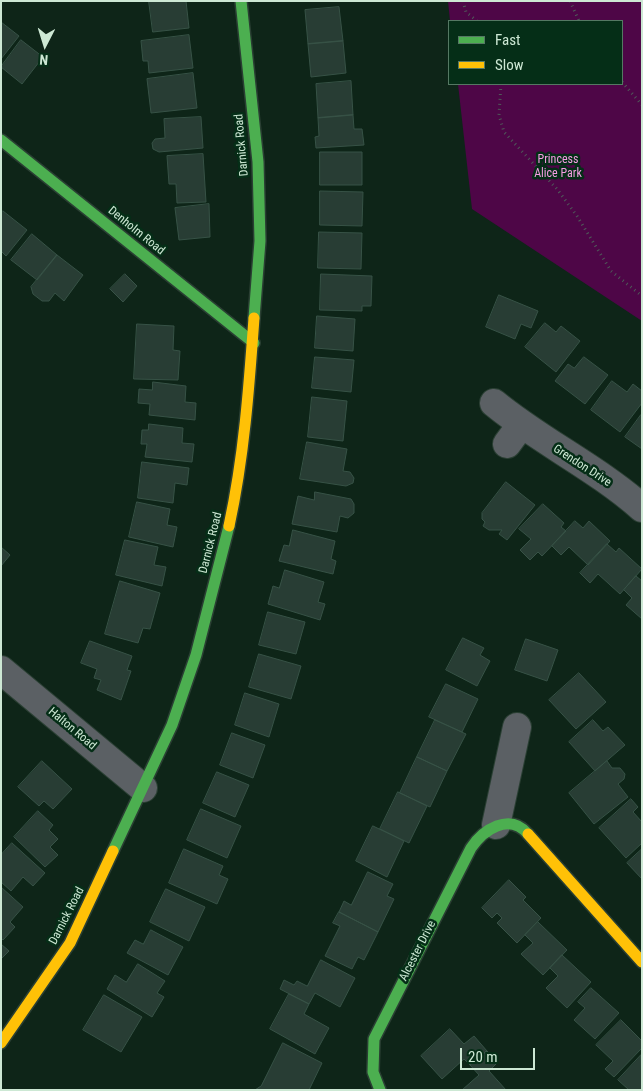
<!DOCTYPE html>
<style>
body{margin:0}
#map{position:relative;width:643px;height:1091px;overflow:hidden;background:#0e2518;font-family:"Roboto Condensed",sans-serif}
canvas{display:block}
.frame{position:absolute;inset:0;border:2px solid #cde8d4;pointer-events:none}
.legend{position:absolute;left:448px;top:20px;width:175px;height:65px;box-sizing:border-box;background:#052e17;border:1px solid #557863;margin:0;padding:6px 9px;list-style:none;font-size:15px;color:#cde8d4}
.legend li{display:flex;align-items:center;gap:10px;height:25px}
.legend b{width:25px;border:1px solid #557863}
.north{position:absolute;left:20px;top:20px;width:50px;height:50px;-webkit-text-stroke:4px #052e17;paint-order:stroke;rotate:185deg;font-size:14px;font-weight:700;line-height:20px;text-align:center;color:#cde8d4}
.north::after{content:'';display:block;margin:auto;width:18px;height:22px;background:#cde8d4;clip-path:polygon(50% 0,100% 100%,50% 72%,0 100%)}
.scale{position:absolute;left:460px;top:1048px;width:75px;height:22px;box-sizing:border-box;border:2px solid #cde8d4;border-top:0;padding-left:6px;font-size:15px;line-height:18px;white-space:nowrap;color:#cde8d4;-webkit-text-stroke:4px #052e17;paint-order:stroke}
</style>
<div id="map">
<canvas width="643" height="1091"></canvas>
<div class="frame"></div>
<ul class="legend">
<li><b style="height:6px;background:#4caf50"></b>Fast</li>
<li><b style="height:6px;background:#ffc107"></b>Slow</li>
</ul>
<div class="north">N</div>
<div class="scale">20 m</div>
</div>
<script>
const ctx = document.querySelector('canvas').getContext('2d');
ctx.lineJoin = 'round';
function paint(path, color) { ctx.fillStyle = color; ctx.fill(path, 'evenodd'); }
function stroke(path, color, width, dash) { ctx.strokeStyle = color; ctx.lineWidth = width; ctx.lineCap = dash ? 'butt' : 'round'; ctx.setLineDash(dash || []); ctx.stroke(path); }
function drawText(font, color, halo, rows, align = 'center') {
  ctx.font = font + ' "Roboto Condensed",sans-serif'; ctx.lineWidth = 5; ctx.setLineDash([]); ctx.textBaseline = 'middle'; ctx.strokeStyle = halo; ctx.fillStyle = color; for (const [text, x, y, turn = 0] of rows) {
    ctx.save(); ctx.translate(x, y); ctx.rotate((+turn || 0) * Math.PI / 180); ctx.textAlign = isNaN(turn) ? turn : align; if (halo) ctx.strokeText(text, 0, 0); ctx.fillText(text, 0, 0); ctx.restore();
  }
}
const green = new Path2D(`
 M448,1H642V321L472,209L458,84H622V21H450Z`);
const building = new Path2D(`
 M149,1H186L189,28L153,32Z
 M339,7L343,41L308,44L305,10Z
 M1,22L19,36L1,59Z
 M189,35L193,68L149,73L148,61H143L141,41Z
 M21,40L43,57L22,84L1,67Z
 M343,41L346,73L311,77L308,44Z
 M193,73L197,108L151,113L147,79Z
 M351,81L353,115L318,118L316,84Z
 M353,115L354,129H362L364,145L316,148L315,137L319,136L318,118Z
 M201,117L203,148L159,152L153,149L152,143L155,139L165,138L164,119Z
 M320,152H362V185H320Z
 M203,154L206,202L177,203L176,184H169L167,156Z
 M320,191L363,192L362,226L320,225Z
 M209,204L210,237L179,240L175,208Z
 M3,211L27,230L6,256L1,251V213Z
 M319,232L362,233L361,269L318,268Z
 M32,234L57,255L37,280L11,260Z
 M57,255L83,275L64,301L55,293L49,301H42L33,294L31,287Z
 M125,274L137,286L123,302L110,289Z
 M321,274L372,276L371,306H362V311L320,310Z
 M499,295L538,311L531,328L521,324L515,339L486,327Z
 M317,316L355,319L353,351L315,348Z
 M545,323L556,332L561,326L580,341L556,372L525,347Z
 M137,324L174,326L173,350L180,351L178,380L134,379Z
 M315,357L354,360L351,392L312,388Z
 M584,357L608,375L585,404L555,381L568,364L574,368Z
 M612,381L627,392L633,384L642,391V403L620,432L591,410Z
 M153,382L186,386L185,402L196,403L195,420L149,415L150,404L138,403L139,389L152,390Z
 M312,397L347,401L343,441L308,437Z
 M641,415L642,416V449L625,437Z
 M149,424L183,428L182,443L194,444L192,462L145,457L147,444H141L142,430H148Z
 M307,442L347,449L343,471L350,472L354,478L353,483L346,486L300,479Z
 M142,462L189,468L187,485L175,483L173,503L138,498Z
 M506,482L535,505L507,540L499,534L502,530H489L483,526L485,522L482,519V513Z
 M315,492L351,499L354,504V513L348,518L340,516L337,532L292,524L298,496L314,500Z
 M137,502L170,509L167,525L177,527L173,547L129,537Z
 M543,504L564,523L561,527L566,531L542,556L538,552L530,560L520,550L531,539L519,529Z
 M575,521L583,528L589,521L610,541L588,565L569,547L561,555L552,546Z
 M293,530L335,541L331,559L336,561L333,574L279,561L284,545L289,546Z
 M125,540L158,547L154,565L166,567L162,586L116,575Z
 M607,544L616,552L619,548L642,569L620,594L598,574L590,583L580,573Z
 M1,547L10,555L1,566Z
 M285,570L324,582L318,602L325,604L320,620L268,604L273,586L279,588Z
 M636,576L642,581V619L626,605L632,598L624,590Z
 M120,581L160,593L150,629L143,628L138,643L105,634Z
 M268,612L305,622L296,654L259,645Z
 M463,638L484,648L480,655L490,661L477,686L446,670Z
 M526,639L558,650L547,681L515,670Z
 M90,641L132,656L127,670L131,671L121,700L97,690L101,680L94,678L97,669L81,663Z
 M259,654L301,666L291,699L249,687Z
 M579,673L606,702L576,729L549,700Z
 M446,684L478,699L462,732L429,717Z
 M245,693L279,704L269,737L235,725Z
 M435,720L466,734L447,771L417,757Z
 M593,720L603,731L608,727L625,745L595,771L569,742Z
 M232,733L265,745L253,778L220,765Z
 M417,757L447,771L430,807L400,793Z
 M42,761L72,789L53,809L44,801L39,806L18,787Z
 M607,761L612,768H620L625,774L624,779L618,784L628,797L594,824L569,793Z
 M217,772L249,785L235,817L203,803Z
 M398,792L427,806L409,843L380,829Z
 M631,799L638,807L633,812L642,822V843L626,858L599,828Z
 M201,809L241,826L227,858L187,840Z
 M38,811L53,825L49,830L58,839L50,847L58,855L45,867L14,837Z
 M373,826L404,841L387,877L356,861Z
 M12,843L45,873L33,886L23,877L11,891L1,882V855Z
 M184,849L223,866L219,875L228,879L217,904L169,883Z
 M642,849V879L627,863Z
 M368,872L393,884L387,896L394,899L378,932L339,912L344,901L351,905Z
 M509,880L526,897L523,900L541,918L517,943L497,923L502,918L497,913L492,918L482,908Z
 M1,887L23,907L10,922L15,927L3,940L1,938Z
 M166,889L205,907L189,941L150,922Z
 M339,912L378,932L364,960L358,957L352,969L325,956L340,926L333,923Z
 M538,922L567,950L543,975L521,954L533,943L525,935Z
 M151,930L183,947L168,975L127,953L135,940L143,944Z
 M1,944L9,951L1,959Z
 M562,955L591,982L567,1008L546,988L558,976L550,968Z
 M321,960L355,978L340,1007L315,993L309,1004L280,989L284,980L294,985L297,981L307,986Z
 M138,964L165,981L157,993L164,997L152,1017L107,989L115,975L126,982Z
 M591,988L619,1013L595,1039L574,1020L585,1008L578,1002Z
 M289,994L309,1004L304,1014L329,1028L315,1054L270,1029Z
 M104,995L142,1017L121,1052L83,1030Z
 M621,1020L642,1041V1048L614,1077L605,1069L613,1061L596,1045Z
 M450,1029L464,1044L474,1036L487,1051L470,1065L464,1059L442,1079L421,1056Z
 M283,1043L322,1063L309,1090H255L261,1086Z
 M487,1051L498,1062L489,1071L506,1090H462L479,1075L470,1065Z
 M641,1055L642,1090H629L618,1080Z`);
const path = new Path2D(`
 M463,1L466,12L477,21
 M570,1L579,21
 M622,82L642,105
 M501,84L499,115L504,132L557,189L577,216L611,271L642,296`);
const street = new Path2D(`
 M494,403C540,441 597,468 642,508
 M507,444L521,425
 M1,670L143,788
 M496,825L517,727`);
const fast = new Path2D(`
 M241,1L258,162L260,241L254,318
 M1,140L254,343
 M113,851L172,725L196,655L229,526
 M380,1090L373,1072L374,1039L471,848C483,830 509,812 528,834`);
const slow = new Path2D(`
 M229,526C244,457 249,388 254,318
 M528,834L642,962
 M1,1043L70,943L113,851`);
const streetNames = [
 ["Darnick Road",242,145,-95],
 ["Denholm Road",136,231,39],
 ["Grendon Drive",582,466,33],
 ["Darnick Road",211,543,-76],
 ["Halton Road",72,729,40],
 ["Darnick Road",67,916,-63],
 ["Alcester Drive",418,951,-63]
];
const parkNames = [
 ["Princess",558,160],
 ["Alice Park",558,174]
];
paint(green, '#4e0647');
paint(building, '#283d34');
stroke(building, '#375246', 1);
stroke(street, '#2a3f33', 30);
stroke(fast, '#2a3f33', 14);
stroke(slow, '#2a3f33', 14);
stroke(path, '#4f5959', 3, [1, 4]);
stroke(street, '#5b6064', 28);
stroke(fast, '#4caf50', 11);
stroke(slow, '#ffc107', 11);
drawText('12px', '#cde8d4', '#052e17', streetNames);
drawText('12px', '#f69ee4', '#052e17', parkNames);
</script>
